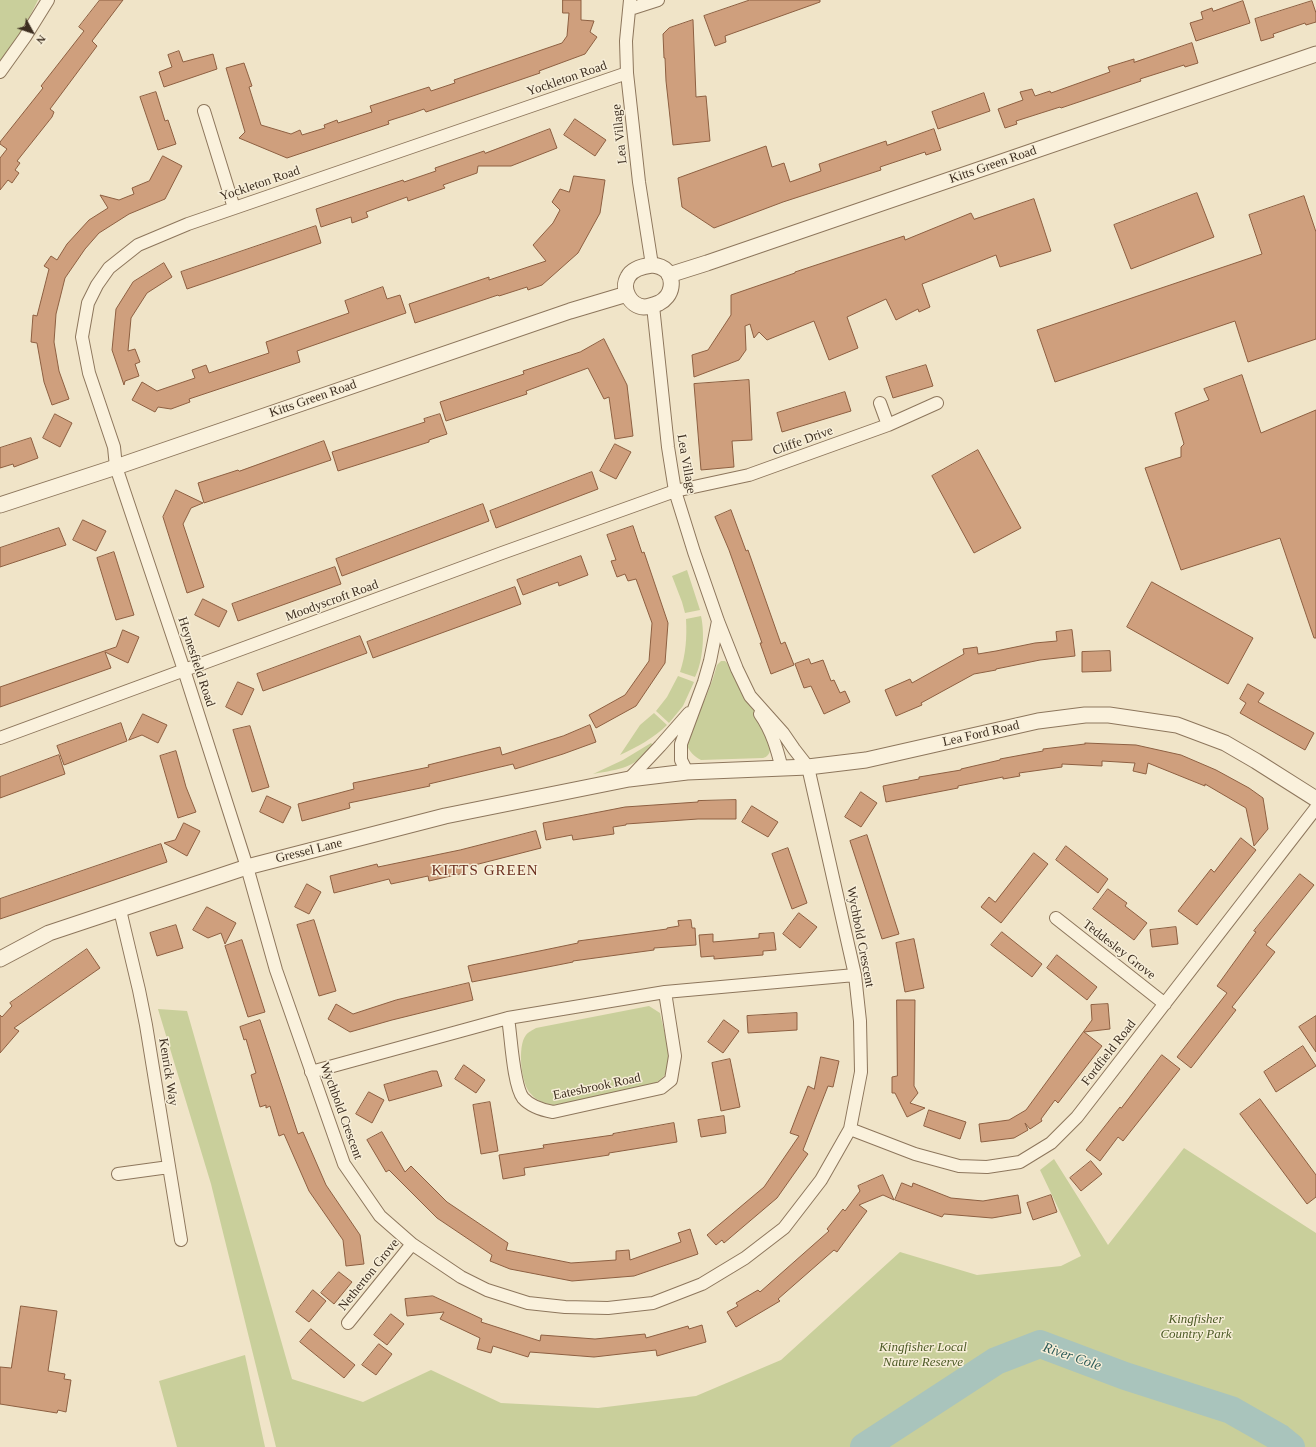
<!DOCTYPE html>
<style>
body{margin:0}
#map{position:relative;width:1316px;height:1447px;overflow:hidden;background:#f0e4c8;font-family:Georgia,serif}
canvas{display:block}
.north{position:absolute;left:12px;top:12px;width:40px;height:40px;-webkit-text-stroke:3px #f7eed8;paint-order:stroke;rotate:130deg;font-size:11px;font-weight:700;line-height:16px;text-align:center;color:#3d2e20}
.north::after{content:'';display:block;margin:auto;width:14px;height:18px;background:#3d2e20;clip-path:polygon(50% 0,100% 100%,50% 72%,0 100%)}
</style>
<div id="map">
<canvas width="1316" height="1447"></canvas>
<div class="north">N</div>
</div>
<script>
const ctx = document.querySelector('canvas').getContext('2d');
ctx.lineJoin = 'round';
function paint(path, color) { ctx.fillStyle = color; ctx.fill(path, 'evenodd'); }
function stroke(path, color, width, dash) { ctx.strokeStyle = color; ctx.lineWidth = width; ctx.lineCap = dash ? 'butt' : 'round'; ctx.setLineDash(dash || []); ctx.stroke(path); }
function drawText(font, color, halo, rows, align = 'center') {
  ctx.font = font + ' Georgia,serif'; ctx.lineWidth = 3; ctx.setLineDash([]); ctx.textBaseline = 'middle'; ctx.strokeStyle = halo; ctx.fillStyle = color; for (const [text, x, y, turn = 0] of rows) {
    ctx.save(); ctx.translate(x, y); ctx.rotate((+turn || 0) * Math.PI / 180); ctx.textAlign = isNaN(turn) ? turn : align; if (halo) ctx.strokeText(text, 0, 0); ctx.fillText(text, 0, 0); ctx.restore();
  }
}
const green = new Path2D(`
 M0,0H38L19,38L0,62Z
 M687,570L700,610L685,613L682,602L672,576Z
 M701,616C705,633 703,662 695,677L680,672C686,654 687,637 686,619Z
 M721,661H725L727,663C736,680 771,733 770,749C770,754 767,757 763,758L701,760C695,757 688,751 687,744C686,731 700,710 706,697C710,687 714,676 717,665Z
 M678,676L694,682L683,706L669,723L656,711L667,697Z
 M654,713L667,725C654,738 637,747 620,755L640,725Z
 M651,743L654,746C633,768 622,769 593,774L623,760Z
 M649,1006L660,1013C663,1028 673,1058 667,1072C664,1078 656,1083 650,1086L553,1105C544,1103 537,1101 531,1094C521,1085 517,1046 526,1035C528,1032 533,1030 536,1028Z
 M158,1009L187,1011L292,1379L363,1402L431,1370L501,1403L598,1408L696,1396L781,1360L900,1252L977,1275L1061,1266L1081,1256L1040,1170L1054,1159L1108,1245L1184,1148L1316,1233V1447H276L211,1184Z
 M245,1355L265,1447H177L159,1381Z`);
const river = new Path2D(`
 M864,1447L996,1361L1040,1344L1125,1376L1231,1410L1280,1438L1291,1447`);
const building = new Path2D(`
 M100,0H123L92,41L97,46L50,109L54,112L52,117L17,161L20,163L15,170L19,173L12,183L8,180L0,190V158L7,149L0,144V142L43,88L41,86L84,31L79,27Z
 M563,0H581V20L594,21L590,32L597,37L585,54L539,71L540,73L426,112L424,109L413,113L388,121L389,124L287,158L239,138L245,132L226,68L244,63L252,86L249,87L261,125L291,134L300,130L302,135L325,128L324,125L337,120L338,123L372,112L370,106L429,87L431,91L455,83L454,80L562,43L567,36L569,13H563Z
 M750,0H820V2L725,36L726,42L715,46L704,16Z
 M1243,1L1250,23L1196,41L1190,23L1203,19L1201,12L1212,8L1213,11Z
 M1312,1L1316,13V22L1306,25L1305,23L1273,34L1274,37L1261,41L1255,19Z
 M693,20L696,97L706,96L710,141L673,145L666,81L665,58H664L663,34L669,28Z
 M1192,43L1198,63L1185,67L1184,65L1140,79L1141,81L1061,108L1060,107L1016,121L1017,124L1005,128L998,109L1023,100L1020,92L1032,89L1035,96L1050,91L1051,93L1110,72L1108,67L1134,59V62Z
 M179,51L183,62L213,54L217,69L164,87L159,72L172,67L168,55Z
 M156,92L165,121L168,120L176,144L158,150L140,97Z
 M984,93L990,111L938,129L932,112Z
 M575,119L606,140L595,156L564,135Z
 M550,129L557,148L511,166H478L477,173L443,185L445,188L408,201L407,197L366,212L368,217L352,223L351,217L321,227L316,209L403,180L404,182L436,171L435,168L484,151L485,153Z
 M934,129L941,150L926,155L925,152L880,167L881,170L783,202L714,228L682,207L678,178L766,146L772,167L784,163L790,182L821,171L819,164L848,154L886,141L887,145Z
 M163,156L182,166L165,199L129,214L99,233L85,249L65,278L56,314L54,342L59,371L69,399L52,405L44,382L37,343L31,342L33,315L37,316L49,269L44,266L51,256L57,260L67,244L89,220L108,208L100,195L119,200L134,194L132,188L149,181Z
 M574,176L605,180L600,213L578,253L542,285L528,290L527,287L499,296L498,295L415,323L409,304L489,277V280L546,261L533,245L553,223L560,210L552,202L560,189L569,192Z
 M1197,193L1214,237L1131,269L1114,225Z
 M1304,196L1316,232V339L1248,362L1235,321L1055,382L1037,330L1262,254L1249,215Z
 M1034,199L1051,251L1000,267L996,255L922,284L930,307L919,312L918,309L896,320L886,299L847,317L858,348L829,360L814,321L767,340L759,332L754,338L750,324L745,326L746,350L739,360L694,377L692,355L708,350L731,315V295L795,273V272L904,236L905,240L971,213L974,219Z
 M316,226L321,243L187,289L181,272Z
 M164,263L172,277L147,293L131,318L128,351L135,349L140,362L135,364L139,376L125,381L124,385L112,350L116,309L133,282Z
 M383,287L387,299L400,295L406,313L297,351L300,362L189,399L190,402L171,409L158,407L155,412L132,400L142,382L157,391L195,378L192,370L206,365L209,373L269,353L266,342L349,313L345,301Z
 M604,339L627,385L633,436L615,439L609,397L604,399L588,368L526,391L527,394L446,421L440,402L524,374L523,371L580,352Z
 M926,365L933,386L893,398L886,377Z
 M1242,375L1261,433L1316,410V638H1314L1280,538L1181,570L1145,468L1181,457V447L1184,444L1175,413L1209,400L1204,389Z
 M749,380L752,440L732,441L734,467L701,470L694,384Z
 M845,392L851,411L782,432L777,413Z
 M55,414L72,423L60,447L43,438Z
 M440,414L447,434L429,440V442L338,471L332,452L425,422L424,419Z
 M31,438L38,458L14,467L13,464L0,468V448Z
 M324,441L331,460L204,503L198,483L238,470L239,471Z
 M615,444L631,452L616,479L600,471Z
 M978,450L1021,528L974,553L932,476Z
 M592,472L598,489L496,528L490,511Z
 M176,490L203,503L191,508L183,524L204,587L187,593L163,517Z
 M483,504L489,521L342,576L336,559Z
 M731,510L746,551L748,550L781,644L785,642L794,665L771,674L760,643H762L729,550L715,517Z
 M83,520L106,531L96,551L73,540Z
 M633,526L642,553L644,552L668,623L665,663L636,706L596,728L589,715L625,695L649,661L652,623L636,579L628,581L625,574L617,577L611,561L616,560L607,535Z
 M59,528L66,545L0,567V548Z
 M114,552L134,615L116,620L97,558Z
 M581,556L588,575L559,586L558,582L523,595L517,580Z
 M335,567L341,584L238,621L232,604Z
 M1152,582L1253,638L1228,684L1127,627Z
 M515,587L521,604L373,658L367,642Z
 M203,599L227,611L219,627L195,615Z
 M123,630L139,637L128,663L105,652L111,668L0,707V687L116,647Z
 M1072,630L1075,656L1040,660L996,669V670L974,674L921,703L922,705L896,716L885,690L910,679L912,683L964,654L963,649L977,647L978,654L996,651L1035,643L1057,641L1056,632Z
 M360,636L367,653L263,691L257,674Z
 M1110,651L1111,671L1082,672V652Z
 M809,659L811,664L823,660L831,681L834,680L840,693L845,691L850,702L824,714L811,686L804,688L795,664Z
 M238,682L254,689L242,715L226,707Z
 M1248,684L1264,693L1258,702L1314,733L1305,750L1240,713L1246,703L1240,699Z
 M143,714L167,725L158,743L142,735L129,740Z
 M121,723L127,741L64,765L57,746Z
 M590,725L596,742L563,754L515,769L513,764L429,784L430,786L349,803L350,808L302,821L298,804L354,789L353,783L429,767L428,765L500,747L502,755L563,736Z
 M250,726L269,787L252,792L233,730Z
 M1085,743L1136,745L1181,755L1216,770L1249,788L1263,798L1268,829L1254,846L1246,808L1205,784V786L1148,763L1146,774L1133,771L1135,763L1102,761V766L1062,764V767L1019,773L1020,776L1003,779V777L958,786V788L886,802L883,786L919,779V777L961,770V769L1000,760V759L1043,751V749L1085,744Z
 M176,751L186,787L196,812L178,818L160,756Z
 M59,755L65,774L0,798V777Z
 M861,792L877,803L861,827L845,817Z
 M267,796L291,807L283,823L260,812Z
 M736,800V819H698L626,824V825L613,827L614,834L573,840L572,835L546,840L543,823L625,807L698,802V801Z
 M752,806L778,822L768,837L742,822Z
 M184,823L200,831L187,856L164,843L175,840Z
 M536,831L541,848L463,868L464,873L429,881L428,876L391,884L389,879L334,893L330,876L377,864L378,867L460,850Z
 M867,835L899,934L882,939L850,841Z
 M1241,838L1256,850L1197,925L1178,911L1211,869L1214,872Z
 M161,844L167,862L0,919V899Z
 M1066,846L1108,879L1098,893L1056,860Z
 M788,848L807,903L792,909L772,854Z
 M1034,853L1048,864L1001,923L981,907L989,897L995,902Z
 M1300,874L1314,885L1266,945L1275,952L1232,1007L1236,1010L1191,1068L1177,1057L1227,993L1217,986L1256,932L1254,931Z
 M307,884L321,892L309,914L295,907Z
 M1108,889L1127,903L1125,906L1147,923L1134,940L1093,909Z
 M207,907L236,923L225,944L221,933L208,938L193,930Z
 M799,913L817,927L800,948L783,934Z
 M314,920L336,991L319,996L297,925Z
 M691,920L692,928H695L696,945L654,948V950L573,961V962L472,982L468,966L472,965L578,943V941L667,929V928L679,926L678,921Z
 M176,925L183,948L157,956L150,933Z
 M1176,927L1178,944L1152,947L1150,930Z
 M1002,932L1042,964L1032,977L991,945Z
 M774,933L776,950L763,951V955L714,959V956L701,957L699,935L713,934V942L759,938V934Z
 M914,939L924,988L905,992L896,943Z
 M242,940L265,1012L248,1017L225,946Z
 M87,949L100,968L14,1028L19,1031L0,1053V1015L2,1017L12,1006L10,1003Z
 M1057,955L1097,987L1087,1000L1047,968Z
 M469,983L473,1000L392,1020L350,1032L328,1019L336,1004L353,1014L396,1000Z
 M897,1000H915L914,1086L918,1093L910,1103L925,1108L907,1117L895,1093H892V1077L897,1076Z
 M1108,1004L1110,1029L1084,1032L1102,1046L1058,1103L1055,1100L1041,1119L1042,1121L1030,1129L1025,1123L1028,1130L1014,1138L981,1142L979,1124L1009,1120L1026,1110L1092,1020L1091,1005Z
 M797,1013V1030L748,1033L747,1016Z
 M1316,1016V1052L1299,1027Z
 M260,1020L298,1134L303,1132L326,1185L360,1235L364,1264L346,1266L343,1240L309,1191L284,1134L279,1136L270,1106L266,1108V1105L260,1107L251,1075L256,1073L246,1039L244,1040L240,1027Z
 M724,1020L739,1031L723,1053L708,1042Z
 M1303,1046L1316,1066L1276,1092L1264,1072Z
 M1162,1055L1180,1069L1123,1141L1118,1137L1100,1161L1086,1150L1120,1107L1121,1108Z
 M821,1057L839,1061L833,1087L828,1086L803,1150L808,1154L777,1198L724,1243L722,1240L716,1245L707,1235L764,1187L799,1136L790,1133L808,1086L814,1089Z
 M730,1059L740,1107L721,1111L712,1063Z
 M464,1065L485,1080L476,1093L455,1079Z
 M432,1071H437L442,1086L389,1101L384,1085Z
 M369,1092L384,1100L372,1123L356,1114Z
 M1260,1099L1316,1175V1197L1307,1204L1240,1114Z
 M490,1102L498,1151L481,1154L473,1105Z
 M929,1110L966,1122L960,1139L924,1126Z
 M724,1116L726,1133L701,1137L698,1120Z
 M674,1123L677,1142L609,1153V1155L524,1168L525,1175L503,1179L499,1155L544,1148L543,1145L613,1135V1134Z
 M382,1132L405,1172L411,1166L447,1202L508,1243L506,1250L571,1263L616,1260V1251L629,1250L630,1260L681,1242L678,1233L690,1229L698,1254L634,1276L572,1281L510,1269L490,1261L492,1255L437,1218L389,1170L386,1172L367,1140Z
 M1091,1161L1102,1174L1081,1191L1070,1178Z
 M883,1175L894,1200L883,1195L859,1205L867,1211L837,1252L834,1250L778,1299L780,1301L736,1327L727,1312L738,1306L736,1303L758,1290L760,1292L829,1231L827,1229L843,1209L845,1211L860,1191L858,1186Z
 M902,1183L912,1187L913,1183L951,1198L983,1201L1018,1195L1021,1213L992,1218L944,1214L942,1217L895,1200Z
 M1051,1195L1057,1212L1033,1220L1027,1203Z
 M339,1272L352,1282L334,1304L321,1293Z
 M313,1290L326,1301L309,1322L296,1312Z
 M433,1296L482,1319L481,1322L540,1341L541,1335L595,1339L645,1334L646,1338L688,1326L689,1329L702,1325L706,1342L657,1356L656,1350L594,1357L530,1352L528,1357L493,1346L491,1353L477,1349L480,1338L440,1319L444,1312L407,1316L405,1299Z
 M21,1306L57,1311L48,1371L65,1374L64,1379L71,1380L66,1412L58,1410L57,1413L0,1404V1367L11,1368Z
 M391,1314L404,1324L387,1345L374,1335Z
 M311,1329L355,1365L344,1378L300,1342Z
 M379,1344L392,1354L376,1375L362,1365Z`);
const minor = new Path2D(`
 M630,0L626,41L627,73L639,182L652,265
 M630,9L658,0
 M0,72L25,37L48,0
 M627,73L188,224L138,245L109,268L97,285L88,303L82,337L89,373L114,447L116,467L184,670L247,867L276,970L344,1164L380,1216L412,1244L461,1277L487,1290L528,1303L565,1307L608,1308L653,1303L702,1284L745,1258L784,1228L821,1180L850,1129L861,1072L860,1021L855,975L808,767L794,749L783,733L750,696L737,669L718,621L694,552L675,491L668,447L653,306
 M204,111L234,208
 M880,403L888,425
 M760,714C772,731 777,749 782,769
 M0,738L502,553L675,491L749,475L888,425L937,403
 M687,772L681,760V744L704,682L710,661L718,621
 M629,779L660,746L689,713
 M120,910L139,990L146,1025L181,1240
 M1056,918L1165,1004
 M508,1018C511,1035 513,1085 523,1098C531,1107 542,1110 553,1112L661,1088L671,1080L675,1056L665,992
 M311,1072L508,1018L665,992L855,975
 M850,1129L915,1154L959,1166L987,1167L1020,1162L1051,1143L1077,1117L1316,808
 M118,1174L169,1167
 M348,1323L412,1244`);
const tertiary = new Path2D(`
 M652,265C664,266 673,273 671,287C670,294 665,300 659,303C654,305 649,307 644,307C630,306 621,289 628,277C632,269 644,266 652,265Z
 M669,275L707,263L1316,54
 M0,505L116,467L570,311L627,294
 M0,959L49,933L247,867L445,816L629,779L687,772L808,767L866,760L1038,721L1085,715H1109L1177,725L1225,743L1256,761L1316,799`);
const streetNames = [
 ["Yockleton Road",567,79,-19],
 ["Lea Village",620,134,-96],
 ["Kitts Green Road",993,165,-19],
 ["Yockleton Road",260,184,-19],
 ["Kitts Green Road",313,399,-19],
 ["Cliffe Drive",803,441,-20],
 ["Lea Village",686,464,80],
 ["Moodyscroft Road",332,601,-20],
 ["Heynesfield Road",196,662,72],
 ["Lea Ford Road",981,734,-13],
 ["Gressel Lane",309,851,-14],
 ["Wychbold Crescent",860,937,79],
 ["Teddesley Grove",1119,950,38],
 ["Fordfield Road",1109,1053,-52],
 ["Kenrick Way",168,1072,81],
 ["Eatesbrook Road",597,1087,-12],
 ["Wychbold Crescent",341,1111,70],
 ["Netherton Grove",369,1275,-51]
];
const parkNames = [
 ["Kingfisher",1196,1320],
 ["Country Park",1196,1335],
 ["Kingfisher Local",923,1348],
 ["Nature Reserve",923,1363]
];
const waterNames = [
 ["River Cole",1072,1357,19]
];
const quarterNames = [
 ["KITTS GREEN",485,871]
];
paint(green, '#c9cf9b');
stroke(river, '#a9c4bc', 28);
paint(building, '#cf9f7d');
stroke(building, '#8d5f41', 1);
stroke(minor, '#8d765c', 14);
stroke(tertiary, '#8d765c', 17);
stroke(minor, '#faf1dc', 12);
stroke(tertiary, '#faf1dc', 15);
drawText('13px', '#3d2e20', '#f7eed8', streetNames);
drawText('italic 13px', '#4d5a26', '#f7eed8', parkNames);
drawText('italic 14px', '#2f5d5a', '#f7eed8', waterNames);
ctx.letterSpacing = '1px';
drawText('15px', '#6b2e1e', '#f7eed8', quarterNames);
ctx.letterSpacing = '0px';
</script>
